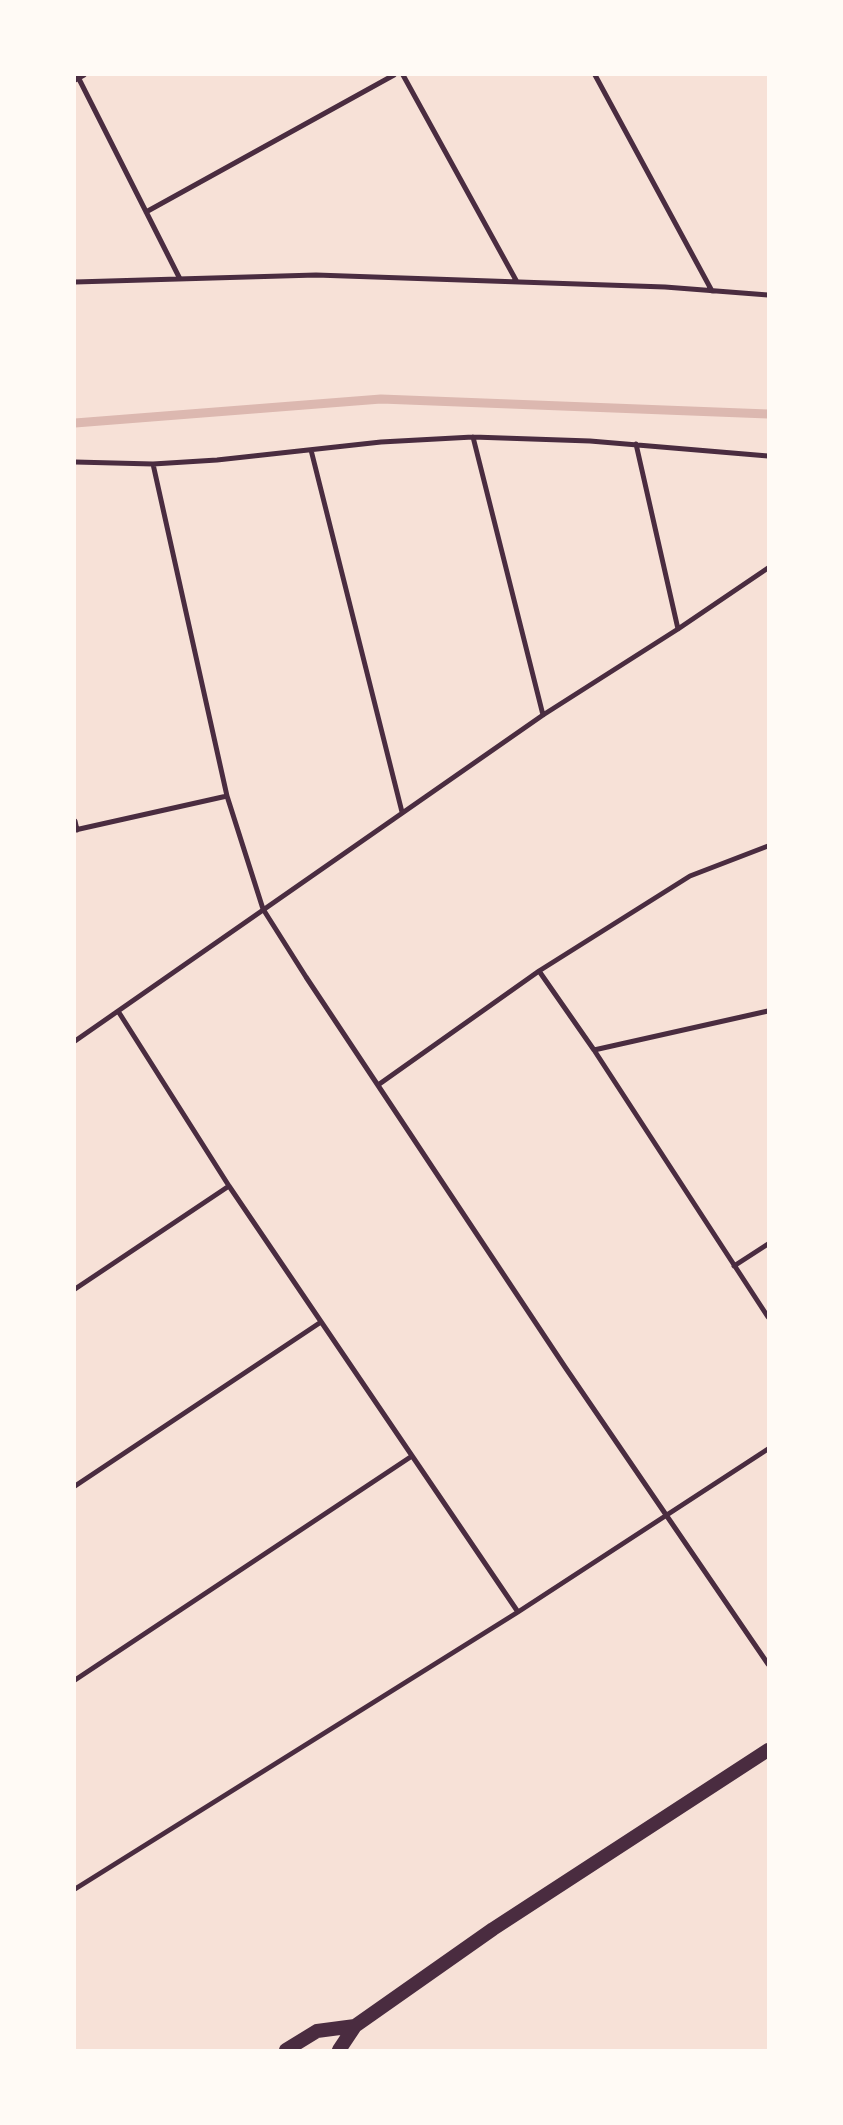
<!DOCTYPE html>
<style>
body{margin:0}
#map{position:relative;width:843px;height:2125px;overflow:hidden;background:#f7e1d7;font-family:"Alegreya Sans",sans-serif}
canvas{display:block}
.frame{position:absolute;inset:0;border:76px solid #fffaf5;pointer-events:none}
</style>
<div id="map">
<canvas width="843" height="2125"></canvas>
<div class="frame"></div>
</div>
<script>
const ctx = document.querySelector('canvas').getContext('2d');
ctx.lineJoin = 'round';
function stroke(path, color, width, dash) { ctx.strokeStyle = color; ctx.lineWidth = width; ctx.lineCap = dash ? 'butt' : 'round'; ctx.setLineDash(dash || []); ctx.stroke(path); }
const stream = new Path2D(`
 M75,423L381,399L768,414`);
const minor = new Path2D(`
 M77,75L180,279
 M403,75L517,282
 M595,75L712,291
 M75,80L84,75
 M146,212L394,75
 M75,282L316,275L665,287L768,295
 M473,437L543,715
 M636,444L678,629
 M311,450L402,812
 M75,462L153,464L217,460L381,442L473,437L590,441L768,456
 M153,464L227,796L263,909L306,977L565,1367L768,1664
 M75,821L77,830
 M75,830L227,796
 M539,971L594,1050L768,1317
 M118,1011L229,1186L518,1612
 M75,1041L543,715L678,629L768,568
 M594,1050L768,1011
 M378,1085L539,971L690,876L768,846
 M734,1266L768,1244
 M75,1289L229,1186
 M75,1486L321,1322
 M75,1680L412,1456
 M75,1889L518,1612L768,1449`);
const trunk = new Path2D(`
 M286,2050L317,2031L355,2026
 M339,2050L355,2026L493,1929L768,1750`);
stroke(stream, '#dcb8b0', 9);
stroke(minor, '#4a2c40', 5);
stroke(trunk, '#4a2c40', 14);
</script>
